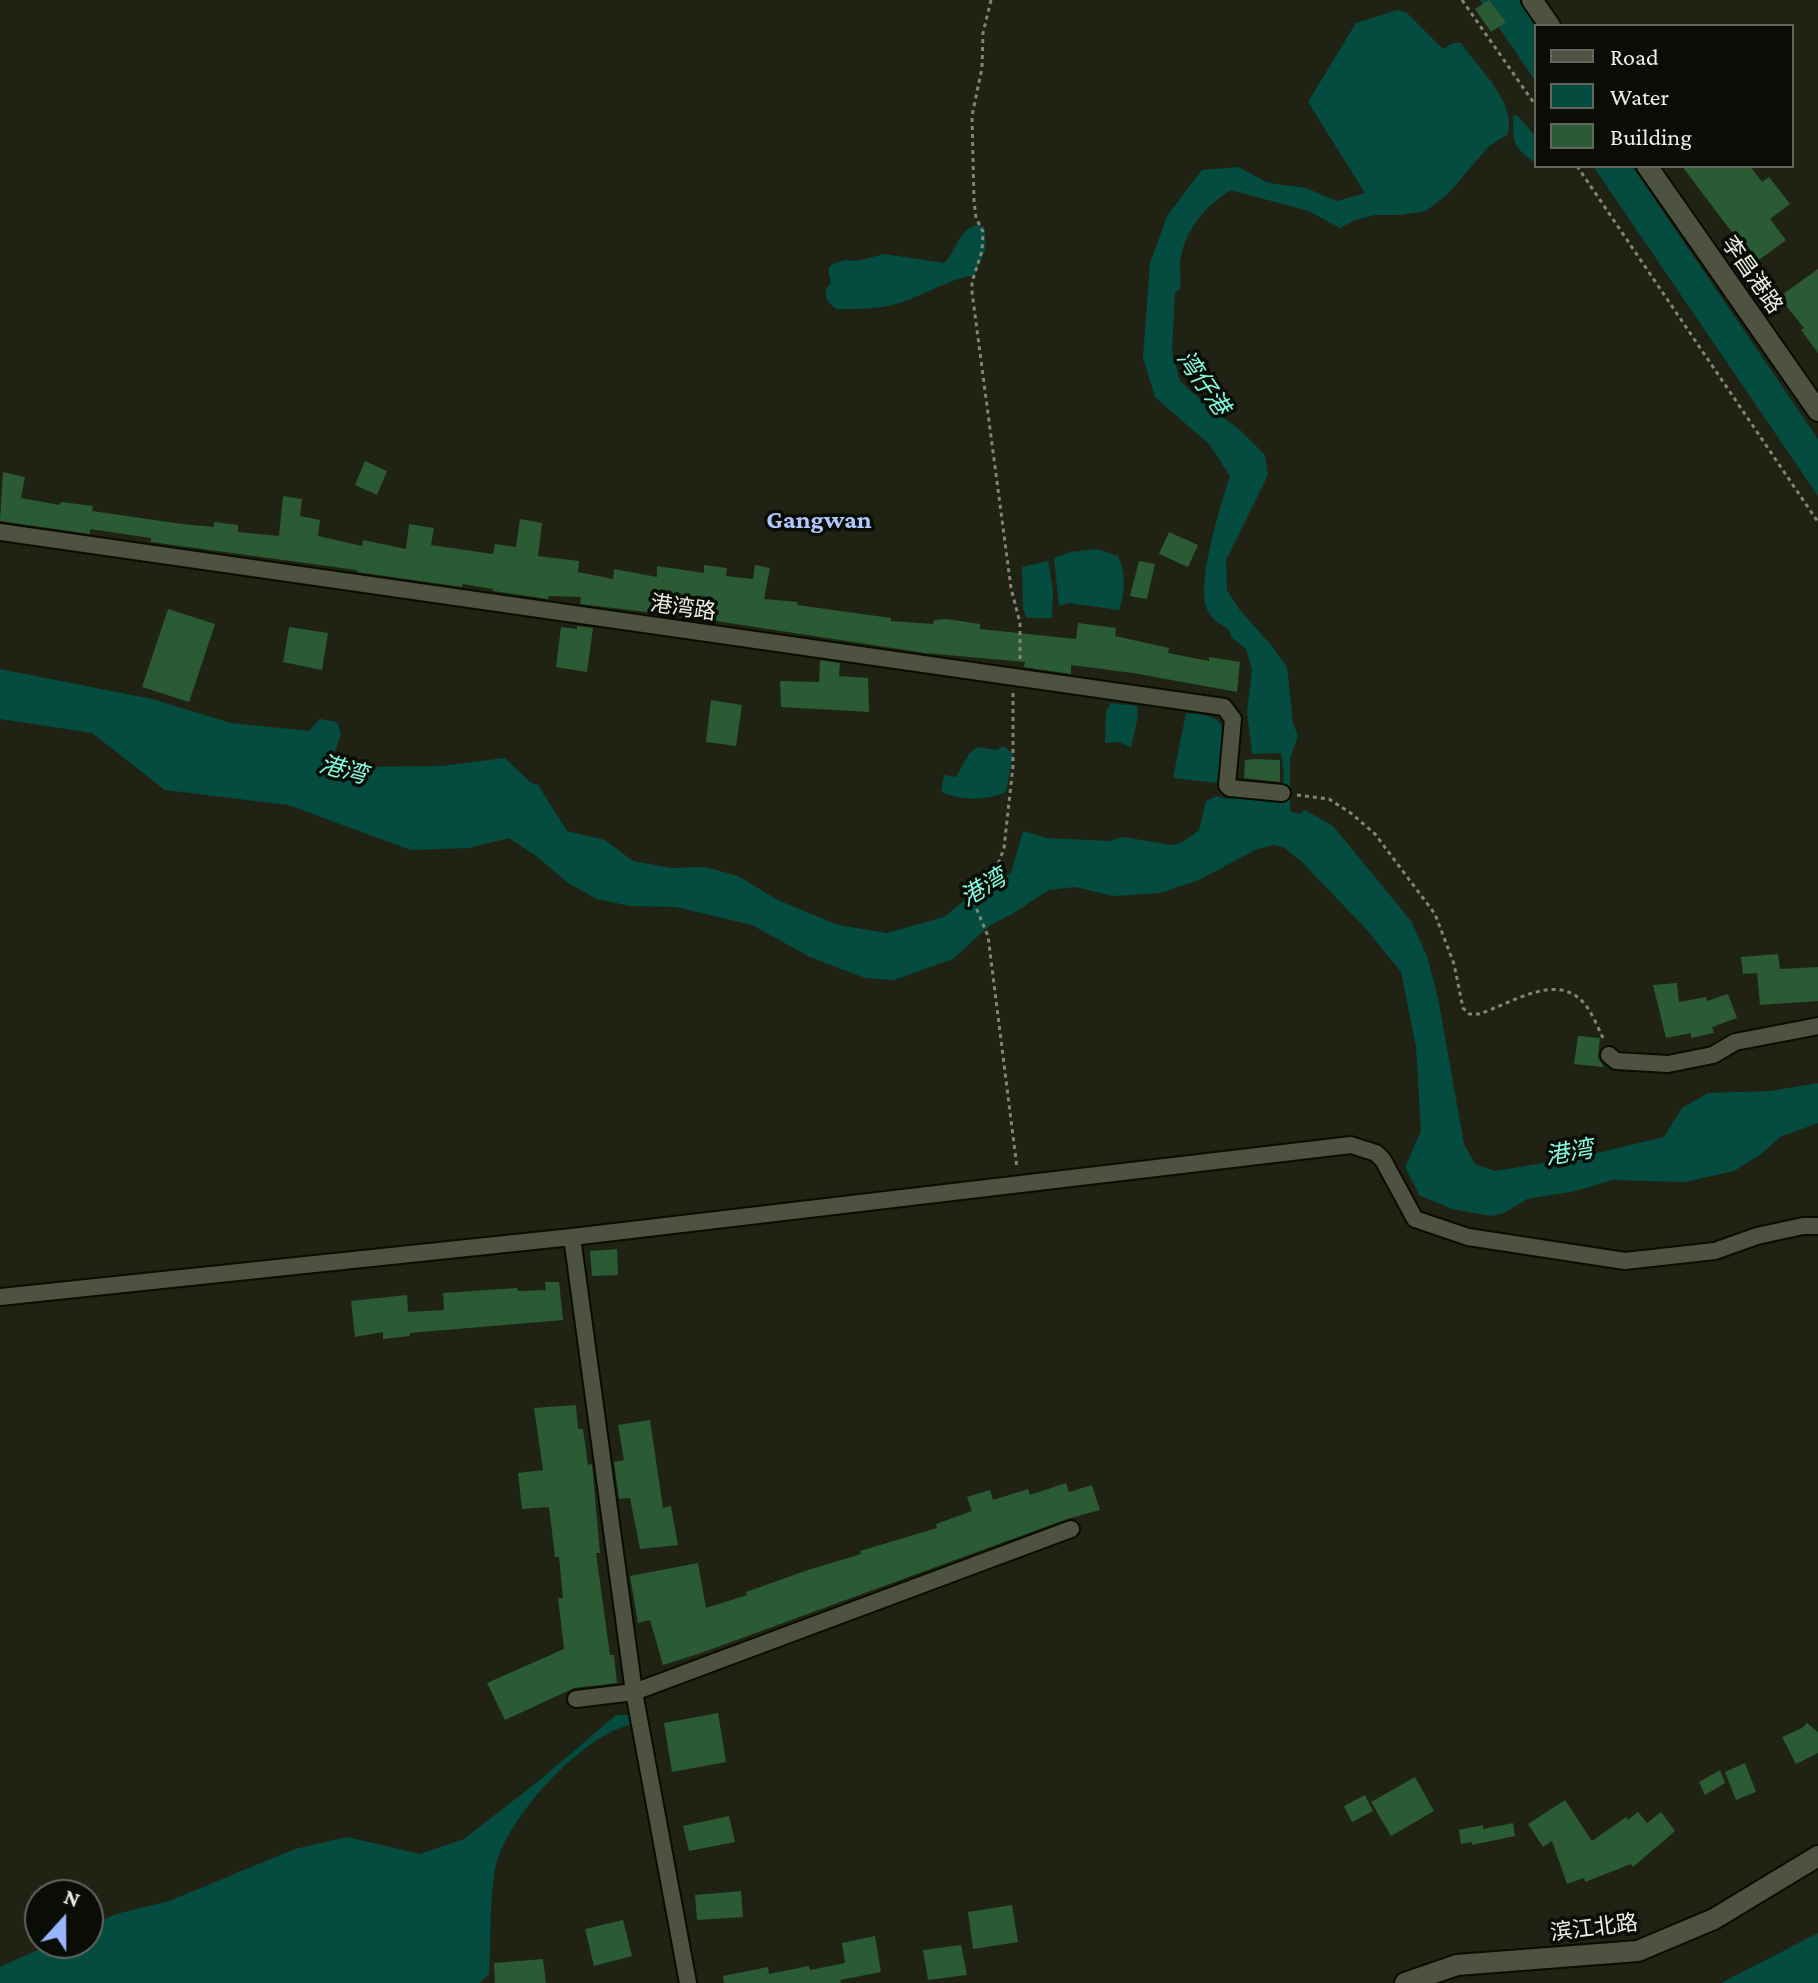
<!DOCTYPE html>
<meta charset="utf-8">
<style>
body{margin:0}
#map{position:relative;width:1818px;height:1983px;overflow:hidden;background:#202313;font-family:"Crimson Pro",serif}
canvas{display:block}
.legend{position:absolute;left:1534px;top:24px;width:260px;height:144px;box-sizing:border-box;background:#0a0c06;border:2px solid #64665e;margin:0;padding:10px 14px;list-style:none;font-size:24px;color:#ebeee3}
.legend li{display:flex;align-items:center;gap:16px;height:40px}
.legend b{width:40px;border:2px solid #64665e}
.north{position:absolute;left:24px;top:1879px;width:80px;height:80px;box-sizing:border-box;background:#0a0c06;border:2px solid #64665e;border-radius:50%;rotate:21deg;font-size:22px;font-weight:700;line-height:32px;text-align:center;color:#ebeee3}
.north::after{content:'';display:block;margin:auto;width:28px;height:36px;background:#98b6fd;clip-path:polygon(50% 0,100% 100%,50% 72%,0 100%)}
</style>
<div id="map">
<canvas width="1818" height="1983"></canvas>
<ul class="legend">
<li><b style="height:10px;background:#4e5240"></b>Road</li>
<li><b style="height:22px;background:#044b40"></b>Water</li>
<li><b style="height:22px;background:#2a5b34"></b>Building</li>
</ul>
<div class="north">N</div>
</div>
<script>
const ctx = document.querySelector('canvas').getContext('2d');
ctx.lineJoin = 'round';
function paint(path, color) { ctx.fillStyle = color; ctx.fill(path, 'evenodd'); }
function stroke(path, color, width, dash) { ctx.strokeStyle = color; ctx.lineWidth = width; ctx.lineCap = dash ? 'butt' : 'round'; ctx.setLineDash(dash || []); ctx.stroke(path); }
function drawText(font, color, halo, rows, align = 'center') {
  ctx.font = font + ' "Crimson Pro","Noto Sans SC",serif'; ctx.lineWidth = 7; ctx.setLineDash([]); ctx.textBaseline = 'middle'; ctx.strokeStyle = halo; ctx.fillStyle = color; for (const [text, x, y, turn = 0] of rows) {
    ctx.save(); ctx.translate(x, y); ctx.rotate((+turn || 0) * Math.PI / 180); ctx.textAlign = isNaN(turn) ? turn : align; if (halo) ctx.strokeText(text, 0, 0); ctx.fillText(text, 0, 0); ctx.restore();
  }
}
const water = new Path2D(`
 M1480,0H1519L1537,26L1536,82Z
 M1397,10L1406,12L1443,49L1453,43H1461C1478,69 1516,100 1508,134L1488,147L1448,194L1426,211L1400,215H1375L1355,220L1340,228L1308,211L1231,190C1207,205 1187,227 1181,256C1178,266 1182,278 1180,289L1175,292L1172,352L1180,381L1210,408L1240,430L1265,455L1268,475L1226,560L1227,590L1239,609L1271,645L1287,667L1293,723L1298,736L1290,758V811L1299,814L1305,810L1333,826L1411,921L1427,956L1438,998L1464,1144L1475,1164L1495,1171L1580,1157L1664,1137L1682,1108L1708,1093L1770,1091L1818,1083V1123L1780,1137L1760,1155L1734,1171L1685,1182L1612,1180L1576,1191L1527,1199L1504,1213L1491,1216L1452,1209L1419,1195L1405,1167L1421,1131L1416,1047L1401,972L1366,929L1301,861L1283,847L1273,845L1255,850L1199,880L1160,893L1113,896L1075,887L1049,890L1012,914L989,926L953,959L894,980L865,978L810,957L752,925L676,907L630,906L597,899L568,883L536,856L509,838L469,848L411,850L288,805L165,790L92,733L0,719V669L152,699L231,723L309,731L320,719L337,722L341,733L334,756L353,767L441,766L505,758L530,782L538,785L567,831L605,840L633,861L671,868L706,867L738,876L778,900L838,925L887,933L944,917L975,892L1011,873L1023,831L1047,838L1109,841L1123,837L1172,845L1183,842L1199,830L1206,801L1217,796L1226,799L1282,793L1284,774L1281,753L1252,754L1247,711L1252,670L1246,649L1232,638L1229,630C1221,624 1211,620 1207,609C1196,583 1221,504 1230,476L1209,444L1155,397L1143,358L1150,263L1167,216L1202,170L1238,167L1269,183L1306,188L1337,201L1365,193L1308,102L1356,23Z
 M1517,115L1536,137V164C1511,144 1514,145 1513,116Z
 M1593,166H1632L1818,439V496Z
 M976,225L984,226L986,248L974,276C959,274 916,299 896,304C878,309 856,309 837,309C826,303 821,292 831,283L828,269L832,264L845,260L857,261L884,254L944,263C959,248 955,234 976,225Z
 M1097,549L1118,556C1126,573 1125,592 1119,610L1069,603L1059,606L1054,558L1070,552Z
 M1048,561L1053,590L1052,618H1027L1023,609L1022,567Z
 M1111,703L1137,706L1138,716L1131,748L1120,742L1105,743L1106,712Z
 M1186,713C1204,715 1219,714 1225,733L1217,783L1173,778Z
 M1004,746L1013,754L1006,792C985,801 962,801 941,792L944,775L956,777L969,754L977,747L996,750Z
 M616,1715H634V1724C584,1732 503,1821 495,1870C489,1904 491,1941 489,1975L479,1983H0V1967L53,1943H88V1927L116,1914L169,1901L295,1849L347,1837L420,1854L464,1839L541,1779Z
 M1818,1933V1983H1721Z`);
const building = new Path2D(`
 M1489,0L1506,22L1491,32L1475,9Z
 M1682,166H1750L1762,182L1769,177L1790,204L1770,219L1786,240L1755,263Z
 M1818,269V353L1801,330L1804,328L1779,297Z
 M365,461L387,471L377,495L355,485Z
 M3,472L25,477L21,498L60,505L61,502L93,506L92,511L182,524L214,527V522L238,525V532L279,536L283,496L302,499L300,516L320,520L318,536L362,546L363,540L406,549L409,524L434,528L431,545L493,554L495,544L516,547L520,519L542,523L538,556L579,561L578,572L613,579L614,569L657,577V566L704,573V565L727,568L726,576L753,579L755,565L770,568L764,599L798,602L797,605L891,618V621L933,624L934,620L947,619L980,624V629L1076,639L1078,623L1116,628L1115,636L1169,648L1168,653L1209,661V657L1240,662L1237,692L1133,673L1071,665V674L1024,667L1025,662L925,653L696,618L580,604L581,597L549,596L548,599L493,591V589L463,584L462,587L357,572V570L151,542V538L90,529V534L0,521Z
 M1169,532L1198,545L1188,567L1159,554Z
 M1139,561L1155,564L1147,599L1130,596Z
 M168,609L215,624L189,702L142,687Z
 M577,626L593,628L587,672L556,667L561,627L577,629Z
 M289,627L328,633L322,670L283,662Z
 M820,660L840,663L839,676L868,678L869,712L781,707L780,681L819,682Z
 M711,700L742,705L736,746L706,742Z
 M1255,759L1280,760V782L1244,778L1245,760Z
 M1778,954L1780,969L1818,967V1001L1760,1005L1757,973L1743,974L1741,957Z
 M1677,983L1679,1002L1706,997L1707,1001L1728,994L1737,1018L1712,1027L1714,1033L1691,1038V1033L1666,1038L1653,985Z
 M1578,1036L1600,1038L1598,1058L1604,1067L1574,1064Z
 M617,1249L618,1275L592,1276L590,1251Z
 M545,1282H559L563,1320L410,1333V1336L383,1339V1332L355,1337L351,1301L407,1295L408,1312L444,1310L443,1293L517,1288L518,1291L546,1290Z
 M576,1405L578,1429H583L588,1465L592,1464L600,1553H596L610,1655H614L617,1683L574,1688L505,1720L487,1683L564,1649L558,1598H563L559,1557H555L549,1507L522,1509L518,1473L543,1470L534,1408Z
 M650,1420L663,1508L671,1506L678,1545L640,1549L630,1498L619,1499L614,1462L624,1460L618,1425Z
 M1066,1483L1069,1492L1092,1485L1100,1510L1067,1519L701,1653L663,1665L650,1620L638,1623L630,1576L698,1563L706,1608L747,1595L746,1592L808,1570L861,1554L860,1551L937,1528L936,1524L972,1511L967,1497L990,1490L993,1500L1028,1489L1030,1495Z
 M718,1713L726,1762L672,1772L664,1723Z
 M1807,1723L1818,1732V1753L1796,1764L1782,1737L1802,1728Z
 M1745,1763L1756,1792L1736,1800L1725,1772Z
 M1720,1770L1725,1783L1705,1795L1699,1782Z
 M1415,1777L1434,1811L1391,1836L1371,1802Z
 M1365,1795L1373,1811L1352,1822L1344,1806Z
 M1565,1800L1592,1841L1626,1817L1628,1820L1638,1812L1647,1823L1661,1812L1675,1831L1633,1867L1631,1864L1585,1882L1584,1878L1567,1884L1552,1841L1543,1847L1528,1824Z
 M729,1816L735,1842L689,1851L683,1826Z
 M1513,1823L1515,1836L1472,1845V1842L1461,1844L1459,1830L1483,1825V1829Z
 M741,1891L743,1917L697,1920L695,1895Z
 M1012,1905L1018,1942L973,1949L968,1912Z
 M623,1920L632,1956L594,1966L585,1929Z
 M875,1936L881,1972L840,1980L841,1983H724L723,1976L768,1967L769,1974L809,1966L810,1970L845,1963L842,1943Z
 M961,1945L967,1975L928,1980L923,1950Z
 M543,1959L546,1983H495L494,1963Z`);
const path = new Path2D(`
 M991,0L983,33L982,68L972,116L974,201L976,218L983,232L982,251L972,282V292L1011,588L1020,623V663
 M1462,0L1536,106
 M1577,166L1818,522
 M1013,693V766L1004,848L998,865L969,891L988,936L1017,1168
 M1297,795L1329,799L1352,814L1375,834L1435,914L1454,964L1463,1008L1469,1014H1479C1513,1003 1560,969 1587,1007C1594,1017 1599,1030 1604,1040`);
const minor = new Path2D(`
 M0,532L1224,707L1233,719L1227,785L1230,788L1282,793
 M1609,1055L1616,1061L1668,1064L1713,1055L1735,1042L1818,1026
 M572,1237L634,1692L688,1983
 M0,1297L572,1237L1351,1145L1376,1153L1383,1160L1415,1219L1468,1237L1625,1261L1715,1251L1757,1236L1803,1226H1818
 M576,1699L634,1692L1071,1529`);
const tertiary = new Path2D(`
 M1532,0L1550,26
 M1647,166L1818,411
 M1405,1983L1457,1965L1638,1951L1714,1919L1818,1856`);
const streetNames = [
 ["李昌港路",1752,275,55],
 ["港湾路",683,608,8],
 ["滨江北路",1594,1928,-7]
];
const waterNames = [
 ["湾仔港",1203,383,55],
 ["港湾",343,770,15],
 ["港湾",983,888,-31],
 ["港湾",1569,1153,-10]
];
const quarterNames = [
 ["Gangwan",819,520]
];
paint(water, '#044b40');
paint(building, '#2a5b34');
stroke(minor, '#0a0c01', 20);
stroke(tertiary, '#0a0c01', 24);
stroke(path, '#828577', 3, [4, 4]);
stroke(minor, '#4e5240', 16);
stroke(tertiary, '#4e5240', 20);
drawText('22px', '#ebeee3', '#0a0c06', streetNames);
drawText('italic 24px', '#84f9e0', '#0a0c06', waterNames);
drawText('bold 26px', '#b1c8fe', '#0a0c06', quarterNames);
</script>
